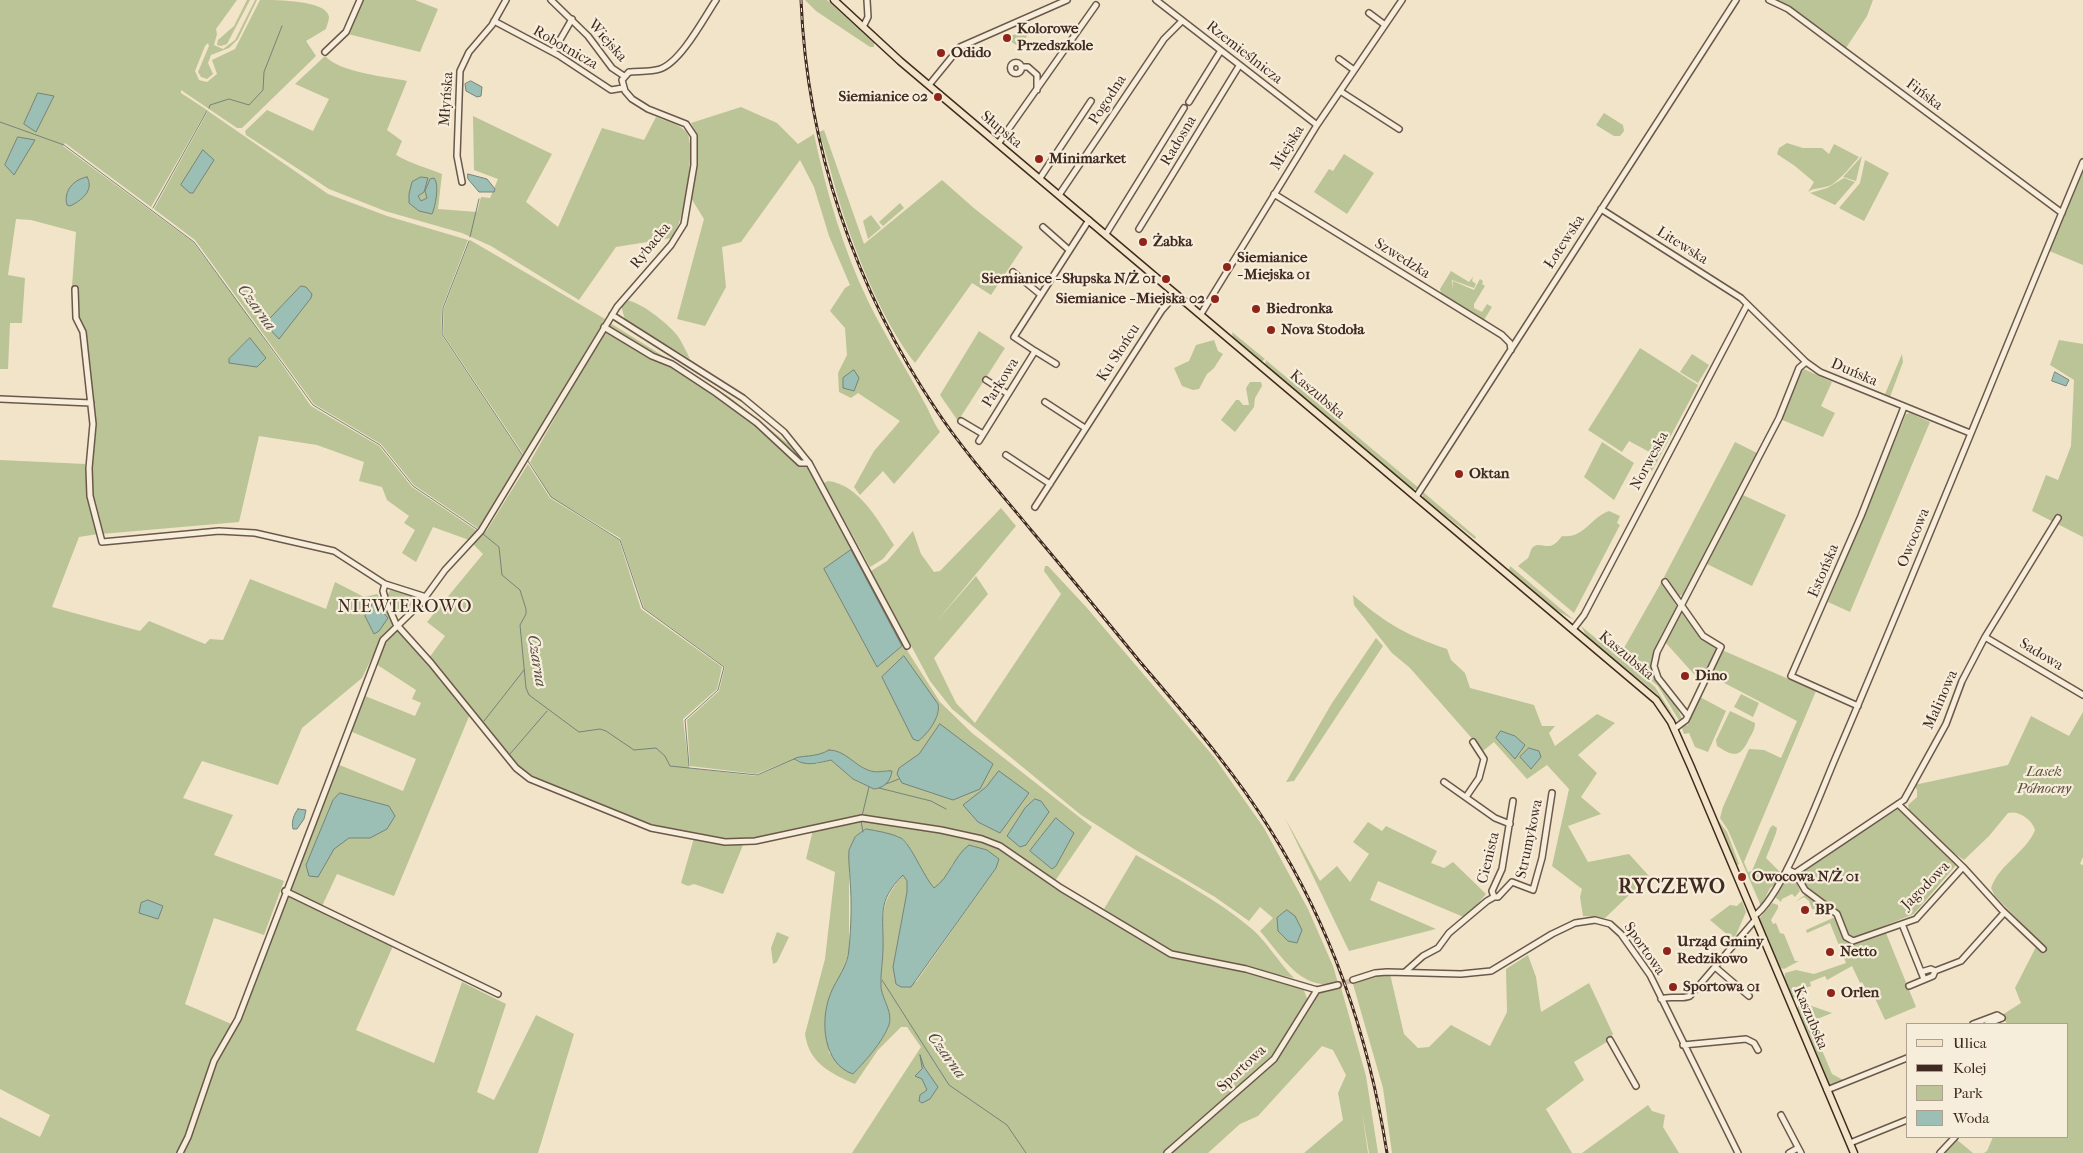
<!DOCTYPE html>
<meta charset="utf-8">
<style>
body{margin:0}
#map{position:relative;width:2083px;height:1153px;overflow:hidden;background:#f2e4c8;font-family:"IM FELL French Canon",serif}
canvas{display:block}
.legend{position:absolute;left:1906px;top:1023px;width:162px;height:115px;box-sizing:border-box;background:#f7eddb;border:1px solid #ae9f91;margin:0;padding:6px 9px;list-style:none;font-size:15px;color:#402a21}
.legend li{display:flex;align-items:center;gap:10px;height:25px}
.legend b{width:25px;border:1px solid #ae9f91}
</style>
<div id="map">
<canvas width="2083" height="1153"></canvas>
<ul class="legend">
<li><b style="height:6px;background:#f2e4c8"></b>Ulica</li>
<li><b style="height:6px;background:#402a21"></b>Kolej</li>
<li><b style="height:14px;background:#bac496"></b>Park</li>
<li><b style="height:14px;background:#9bbfb5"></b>Woda</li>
</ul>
</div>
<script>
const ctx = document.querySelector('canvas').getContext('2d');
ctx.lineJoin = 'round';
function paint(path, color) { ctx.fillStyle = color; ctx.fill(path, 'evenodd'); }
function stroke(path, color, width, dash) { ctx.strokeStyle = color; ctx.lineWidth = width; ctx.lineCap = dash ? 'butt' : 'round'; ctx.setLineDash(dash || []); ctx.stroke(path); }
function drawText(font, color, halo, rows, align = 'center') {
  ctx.font = font + ' "IM FELL French Canon",serif'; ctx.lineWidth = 4.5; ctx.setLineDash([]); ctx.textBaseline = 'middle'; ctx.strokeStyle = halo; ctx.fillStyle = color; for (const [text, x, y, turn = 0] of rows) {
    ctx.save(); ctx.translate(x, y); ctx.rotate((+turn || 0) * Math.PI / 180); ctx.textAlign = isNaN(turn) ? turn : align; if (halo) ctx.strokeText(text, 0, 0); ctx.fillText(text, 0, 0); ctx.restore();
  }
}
const green = new Path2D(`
 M0,0H237L216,29L217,34L214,45L223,49L235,40L255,0H257L238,39L229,48L211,55L208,63L213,74L207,79L201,77L198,72L209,46L208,43L205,46L195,71L199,80L207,82L217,74L212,60L235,49L260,0C277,0 327,0 329,17C329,20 327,25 326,29L306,41L316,56L242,128H237L181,90V93L207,110L151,207L65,143L63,146L193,242L243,309L311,406L379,446L412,487L477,531L469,540L433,527L416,562L402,553L415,530L404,523L409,516L387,500L382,487L359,481L364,462L317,445L259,436L239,522L101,534L92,496L90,469L93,424L85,330L78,318L76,287L72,286L76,232L31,220L16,219L8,275L25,278L22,323H10L8,369H0Z
 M247,0H250L227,44L221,46L217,45L218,40L234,26Z
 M363,0H415L438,9L420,52L348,34Z
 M805,0H827L874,43V47H870L816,11Z
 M1775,0H1873L1867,16L1846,48L1790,6Z
 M1028,29L1030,32L1019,47L1006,38Z
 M325,56C341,73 384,76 407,81L387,130L402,141L396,155C414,165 425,167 442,174L438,209L477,212L481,197L490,198L498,179L474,170L473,116L552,154L526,202L558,227L602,128L644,140L656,117C665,121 681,124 687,133C695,144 686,199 682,213C680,222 676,230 672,238L616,247L579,300L491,246L462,233L385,211L329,189L246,135L245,131L267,110L313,131L329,99L295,84Z
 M741,107L777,123L798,144L814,134C826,191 843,249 868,301C885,336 906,368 924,402C930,412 933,422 940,432L894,484L883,471L860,495L854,487L874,451L900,421L858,393L851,398L839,392L838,373L847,355L845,328L830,311L845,288L850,285L829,236L814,187L800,160L741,242L722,247L726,287L705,326L677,319L704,219L691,198L698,136L691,123Z
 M208,111L328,194L387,216L468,240L442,308L441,334L523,457L479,529L414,485L381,444L314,404L195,240L154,209Z
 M1604,113L1623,125L1624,131L1620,136H1614L1596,125Z
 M824,130L864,244L942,180L975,209L1023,247L991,295L972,283L915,363C882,322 852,245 837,194C831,173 826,152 819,132Z
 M1787,143L1803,148H1822L1829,154L1834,144L1859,157C1851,166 1841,179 1831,185C1823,189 1814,187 1808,192L1814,182L1795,166L1777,154L1779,148Z
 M1344,154L1374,173L1347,214L1314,192L1329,169L1333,171Z
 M1862,156L1856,181L1843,177Z
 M1865,160L1889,173L1864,221L1839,208L1860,183Z
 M2083,165V265L2047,250Z
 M1844,178L1855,182L1835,205L1810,193L1827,188Z
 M900,203L904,208L883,226L879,222Z
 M871,215L881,228L868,239L863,221Z
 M470,240L605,319L524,455L443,334L444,308Z
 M1451,271L1469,282L1473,277L1472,281L1476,284L1474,288L1452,280L1453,289V281L1474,290L1480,279L1483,281L1482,284L1485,286L1474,304V308L1482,312L1487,304L1492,307L1484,320L1441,293L1440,289Z
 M625,300C640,301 667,323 677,335C682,342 686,351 690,359L625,320L621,305Z
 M610,323L731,398L787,443L790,441L803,461L751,417L608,327Z
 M608,331C664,361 719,393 767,435C779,445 792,454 801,466L808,467L905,647L940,702L972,733L1092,827L1055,881L995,841L983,837L981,840L1003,850L1038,875L1167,954L1191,962L1247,971L1303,988L1308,1001L1274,1055L1163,1153H852L921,1047L907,1027H901L878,1050L855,1084C830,1073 809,1063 805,1034L825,959L835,872L806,859L813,830L834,821L740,842C665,837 597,804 528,775L517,766L429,658L445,636L427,622L483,554L473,544L487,530L528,464L550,498L619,540L641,609L722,667L717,689L683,719L689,768L756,776L791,760L756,774L690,766L687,720L719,691L725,667L644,608L620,538L551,497L530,462L603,332ZM829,750C851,753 864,779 888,770L874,789L853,779L831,760L817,764L795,761C804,754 817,759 829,750ZM866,829L900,837L906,842L924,877L934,889L944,881L953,863L999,859L996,868L916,982L893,967L907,892V881L903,875C877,906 884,916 883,953C883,964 880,977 881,988C883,1000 893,1013 889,1025C882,1043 866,1060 853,1074L829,1053L826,1009L830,994L842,974L849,952V850L855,837Z
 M979,331L1005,348L958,421L940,395Z
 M1232,332L1265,359L1261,362L1233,338Z
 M1214,340L1218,351L1223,354L1214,368L1207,374L1199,389L1193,390L1182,386L1174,368L1189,361L1196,345Z
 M2059,340L2083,344V537L2032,511L2046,475L2058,480L2071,446L2074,380L2050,365Z
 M1640,348L1698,385L1652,471L1648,468L1655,455L1629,441L1622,452L1588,430Z
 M1692,354L1709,365L1698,383L1680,372Z
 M1902,354L1903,362L1890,397L1885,394Z
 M1266,360L1267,361L1420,489H1412L1265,365Z
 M1804,369L1832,382L1821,406L1835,413L1823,437L1780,419L1801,370Z
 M1250,382H1261L1262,386L1255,398L1254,407L1235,432L1221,420L1236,400H1239L1243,405H1249L1246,388Z
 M1910,413L1930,422L1850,612L1828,602L1906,414Z
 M1602,442L1634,463L1614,500L1584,477Z
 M1735,442L1757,453L1684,594L1679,596L1664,577Z
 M0,460L85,464L88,497L98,534L79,537L52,607L140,631L149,621L205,644L210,639L223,640L250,579L326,609L335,582L364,597L377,594L387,607L393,625L381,639L362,678L302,728L278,785L202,761L183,798L233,815L214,855L284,881L264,935L214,918L185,1004L236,1026L286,894L393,946L356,1030L434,1063L462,982L506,1004L477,1092L494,1100L536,1015L574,1034L538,1153H0V1117L40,1137L50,1115L0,1089Z
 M828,481C860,485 878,521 894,545L883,559L870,567L824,483Z
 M1423,492L1476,537L1475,539L1423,498Z
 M1743,495L1786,515L1752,586L1707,564Z
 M1001,508L1016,526L936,622L976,576L988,594L934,658L956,703L975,723L1061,594L1044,571L1045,566H1048L1087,608L1214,757L1264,828L1308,909L1333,966L1338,983C1301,992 1282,956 1260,931L1273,918L1260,907L1249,921L1215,897L1134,849L1081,815L952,709L930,681L871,571L887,561L913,531L921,554L934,572L940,571Z
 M1609,511L1620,516L1617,523L1620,525L1574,613L1518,566C1521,563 1525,561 1528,558C1530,555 1530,550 1533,547C1542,540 1549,555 1562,536C1584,539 1591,517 1609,511Z
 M1510,566L1574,620L1556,610L1509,570Z
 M1662,581L1677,607C1667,627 1643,658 1657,680C1667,695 1676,703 1682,719L1680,722L1658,686L1620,655Z
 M390,590L412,594L417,599L404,612L395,613L387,596Z
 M1353,595C1385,623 1406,635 1447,649L1451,660L1465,673L1470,688L1534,705L1542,726H1555L1549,733L1555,746L1597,714L1615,723L1578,755L1597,773L1581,797L1601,814L1568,826L1588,862L1629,854L1649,876L1605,918L1583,916L1580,897L1582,889L1552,866L1569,789L1547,765L1527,779L1494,742L1483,751L1410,668L1392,653L1354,605Z
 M1680,611L1702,640L1718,648L1701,682L1665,642Z
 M1581,626L1655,687L1678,723L1657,694L1587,637Z
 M396,627L470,714L394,896L337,874L322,906L291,891L289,887L337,764L403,791L416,759L350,731L365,696L415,716L421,703L412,699L416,690L376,664L384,642Z
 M1376,638L1383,646L1294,781L1286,782L1332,703Z
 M1722,650L1816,691L1744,862L1748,872L1752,871L1770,828L1773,825L1777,828L1776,833L1766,858L1782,874L1776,884L1770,888L1761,906L1728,830L1720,818L1723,807L1749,749L1764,750L1781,758L1797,721L1709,675Z
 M1741,694L1759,703L1753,717L1734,707Z
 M1700,697L1726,711L1708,752L1695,747L1689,733L1684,734L1682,728L1686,724L1687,726Z
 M1730,711L1755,723C1755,729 1752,734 1749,739C1740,758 1734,757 1717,746L1716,740Z
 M2083,712V857L2080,864L2083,865V1153H1984L1987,1151L1993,1137H2067V1024H2007L2002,1015L2021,1003L2015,988L2039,941L1995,896L1991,888C2000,863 2026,853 2035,830C2032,819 2018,810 2008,813L1989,836L1964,860L1952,852L1909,810L1908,805L1917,797V790L1914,785L2008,765L2031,716L2069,736Z
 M1898,809L1957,864L1914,914L1884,926V929L1852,938L1848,935L1840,913L1800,881L1799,873Z
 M1285,818L1320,881L1337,866L1350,882L1369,854L1353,842L1368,822L1382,831L1386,826L1437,851L1431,863L1444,868L1453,862L1486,894L1466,918L1378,881L1370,900L1436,929L1349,951Z
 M1718,820L1727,832L1739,864L1736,866Z
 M694,838L743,845L723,894L694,884L688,886L681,883Z
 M1136,855C1175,878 1217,899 1252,929C1268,943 1279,963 1294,978L1186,956L1168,950L1104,909Z
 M1789,874L1794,877L1800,891L1795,897L1792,894L1782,899L1781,902L1775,897Z
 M1806,894L1827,910V916L1824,917L1821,910L1812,909L1809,901L1804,897L1795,902Z
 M1742,901L1746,912L1736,935L1724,948L1721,946L1729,936L1710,920L1730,905L1737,906Z
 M1772,903L1778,905V908L1771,920L1773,924L1776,923L1780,933L1784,934L1795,961H1799L1784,969L1778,967L1758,920Z
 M1835,917L1844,940L1850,944L1886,933L1916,1007L1885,1020L1874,996L1870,998L1862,982L1860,983L1852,966L1827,980L1825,976L1810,982L1811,986L1806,988L1807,991L1800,997L1791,998L1784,981L1785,973L1796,970L1814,974L1846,963L1830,923L1807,933L1806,930Z
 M777,932L789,937L777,962L773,964L771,948Z
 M1528,955L1536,977L1541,1012L1589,983L1613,1034L1610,1040L1574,1062L1584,1080L1546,1109L1572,1153H1392L1383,1088L1353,984L1377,975L1390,974L1404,1034L1418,1048L1429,1047L1451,1025L1490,1046L1507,1012L1506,969Z
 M1340,984L1366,1076L1378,1153H1369L1362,1112L1368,1153H1304L1343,1120L1338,1093L1346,1075L1333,1050L1322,1046L1258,1116L1240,1124L1208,1153H1169L1274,1059L1317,990Z
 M1803,1003L1832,1013L1810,1022L1832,1074L1845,1081L1832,1087L1828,1085L1796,1011L1799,1005Z
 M1648,1105L1652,1111L1665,1115L1663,1127L1679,1153H1582Z
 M1956,1139L1973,1153H1943Z`);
const water = new Path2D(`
 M471,81L482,87L481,96L477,97L466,91L465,84Z
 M38,93L54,96L36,132L24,124Z
 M18,137L35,140L14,175L5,165Z
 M203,150L214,160L193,193H190L181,185Z
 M468,174L487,179L495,189L494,192H479L468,179Z
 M87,177C95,190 81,201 70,206L67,205C63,191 74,179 87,177Z
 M421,177L428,178L424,192L418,196L421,201L427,198L425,191L430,179L434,178C440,184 435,208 432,214L419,211L409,203V194L412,182Z
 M301,286L306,287L312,294L311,298L279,339L265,324Z
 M250,338L266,358L257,367L229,363V359Z
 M854,370L859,378L854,391L843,388V378Z
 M2055,372L2069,380L2066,386L2052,381Z
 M851,550L902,646L877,667L824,569Z
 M374,602L388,618L379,631L374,634L365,616Z
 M904,656L938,704C941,716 928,734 918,741L913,739L882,677Z
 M940,724L993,764L980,789L953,800L902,783L897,774L899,768L919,754Z
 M1501,731L1515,736L1525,745L1515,759L1496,738Z
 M1529,748L1539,751L1541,757L1531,769L1520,757Z
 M829,750C845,750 854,765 868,770C877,774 884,770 892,771C891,781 884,788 874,789L853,779L831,760C818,763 806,767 794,759C798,755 817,758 829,750Z
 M999,771L1029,793L1000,833L978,822L963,805L986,787Z
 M340,793L389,806L395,816L387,829L370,838H349L334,849L318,877L309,876L306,865L333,800Z
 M1035,799L1041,801L1049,812L1026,845L1020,847L1007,836L1025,808Z
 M298,809L306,810L304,819L297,829H293C291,822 294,814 298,809Z
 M1056,818L1074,833L1056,866L1052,869L1030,851Z
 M866,829C877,831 891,833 901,838C910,843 924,877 934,888C950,877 953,857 969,845L987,850L999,859L996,868L911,987H901L896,984L893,967L907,892V881L903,875C876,902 884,916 883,949C883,962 880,976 881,988C883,1000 893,1013 889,1025C882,1043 866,1060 853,1074C823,1064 820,1021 830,995C836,979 848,967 849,949C851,927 852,903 850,880C850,870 848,861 849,850L855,837Z
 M148,900L163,906L158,919L139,913L141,903Z
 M1287,910L1295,916L1302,930L1297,943L1288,941L1278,931L1277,918Z
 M920,1055L924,1067L938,1087L930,1099L922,1103L919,1101L920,1095L927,1090L922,1079L915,1076L922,1069Z`);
const stream = new Path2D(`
 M209,108L210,105L229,99L249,105L263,90L264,72L282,26
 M0,122L64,145L194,242L313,405L380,445L413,486L478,530
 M153,208L207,111
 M470,237L479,199
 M469,241L443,308L442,334L523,456
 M528,461L551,497L620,540L643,608L724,667L718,690L685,720L689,766
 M483,534L499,547L502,575L520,590L526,609V614L520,625L526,688L529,695L579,732L600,729L606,731L634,750L656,748L665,756L670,766L757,775L794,759
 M484,721L524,670
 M510,754L547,711
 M886,784L899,779
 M879,788L931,801L946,809
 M862,816L869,787
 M861,821L863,832
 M882,980L949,1085L1007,1125L1026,1153`);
const minorTunnel = new Path2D(`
 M1338,985L1353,980`);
const minor = new Path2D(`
 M551,0L588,36L612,68L624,76
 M1156,0L1317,125
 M1769,0L1788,9L2062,213
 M1369,13L1385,25
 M494,21L558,55L611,90L623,88
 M863,27L868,17L867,0
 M325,52L346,32L360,0
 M553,52L572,19
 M1339,59L1354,70
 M1010.5 68a5.5 5.5 0 1 1 11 0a5.5 5.5 0 1 1-11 0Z
 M1021,67H1028L1037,75V90
 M929,85L960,47L1067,0
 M1340,91L1399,129
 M1189,102L1220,52
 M998,144L1096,5
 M1040,178L1091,101
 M462,182L457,156L460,71L469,52L492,25L506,0
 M1274,194L1502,335L1510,343L1511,350
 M1059,195L1164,39L1182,21
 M1601,209L1741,298L1806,362L1820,372L1970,433
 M1043,227L1069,250
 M1139,229L1239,66
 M1106,234L1184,108
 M1013,272L1041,295
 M75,289L76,318L83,332L93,424L89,468L90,496L102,542L219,531L255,533L334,551L385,584L426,597
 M1201,314L1317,125L1402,0
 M612,315L743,398L784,432L809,463L907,646
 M604,327L652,356L672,364L716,393L757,423L800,463H809
 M1035,351L1056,364
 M986,380L1008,394
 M0,399L91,403
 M1045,402L1085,428
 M961,421L983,434
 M979,441L1035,351L1014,337L1089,220
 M1006,455L1050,484
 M1416,497L1736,0
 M1035,507L1162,310L1176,294
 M1665,582L1703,636L1721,647L1686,720L1674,729
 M385,584L383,591L386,601L396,624L431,663L516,768L530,779L651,828L725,842L755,841L862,818L941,830L982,839L1000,846L1061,888L1171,954L1246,969L1317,990L1338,985
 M1574,628L1584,615L1747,305
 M1985,637L2083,695
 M1858,706L1791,676L1861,516L1904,407
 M1688,716L1658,678L1654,666L1657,652L1779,418L1799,368L1806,362
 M1444,782L1495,818L1510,824
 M1466,797L1479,778L1484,759L1473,742
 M1513,801L1502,869L1492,891L1494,897H1498L1512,882L1533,890L1542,858L1552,793
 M1898,804L1963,867L2002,910L2043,949
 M1787,869L1795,873L1904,800L1946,724L1962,681L1985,637L2058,518
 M1795,873L1805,890L1837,914L1846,937L1853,941L1916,919L1963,867
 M285,891L498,994
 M1754,916C1783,897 1822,788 1838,752C1922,556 2001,358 2083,162
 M1902,924L1924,979
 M1715,967L1749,996
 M1405,972L1423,956L1438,948L1449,933L1487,901L1494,897
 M1921,972L1931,969L1935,971
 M1353,980L1375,973L1387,972L1461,974L1491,971L1552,934L1575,923L1595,920L1610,924L1621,934L1650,975L1738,1153
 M1909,986L1933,976L1935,971L1961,961L2004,913
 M1661,999C1671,995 1681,1000 1690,996L1755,920
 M1973,1024L1997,1015L2002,1018
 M1987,1024L2002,1018
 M1610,1040L1636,1086
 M1683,1045L1746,1039L1754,1043L1758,1050
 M1827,1090L1907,1058
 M1781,1115L1801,1153
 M1850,1143L1907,1120
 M180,1153L188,1137L214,1061L238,1019L383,640L421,603L445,570L481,531L617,307L671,245L684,224L694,165V136L686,124L648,109L632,99L625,91L622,80L629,72C639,71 651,72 660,69C681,62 704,18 716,0
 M1167,1153L1274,1059L1317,990
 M1789,1153L1798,1148
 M1940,1153L1955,1137`);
const major = new Path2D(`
 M834,0L900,61L1656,700L1671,722L1691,767L1854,1153`);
const rail = new Path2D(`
 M801,0C807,147 855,289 937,411C965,453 999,491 1031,530C1068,574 1105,619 1141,663C1187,717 1234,771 1271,831C1333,930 1369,1038 1387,1153`);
const markers = [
 [1007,38,5,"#8f2418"],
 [941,53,5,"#8f2418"],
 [938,97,5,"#8f2418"],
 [1039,159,5,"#8f2418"],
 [1143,242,5,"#8f2418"],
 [1227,267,5,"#8f2418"],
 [1166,279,5,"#8f2418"],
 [1215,299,5,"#8f2418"],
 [1256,309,5,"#8f2418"],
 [1271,330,5,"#8f2418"],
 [1459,474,5,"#8f2418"],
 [1685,676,5,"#8f2418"],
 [1742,877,5,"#8f2418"],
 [1805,910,5,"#8f2418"],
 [1667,951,5,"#8f2418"],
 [1830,952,5,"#8f2418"],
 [1673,987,5,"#8f2418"],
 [1831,993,5,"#8f2418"]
];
const poiNames = [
 ["Kolorowe",1017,29],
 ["Przedszkole",1017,46],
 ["Odido",951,53],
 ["Siemianice 02",928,97,"right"],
 ["Minimarket",1049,159],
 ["Żabka",1153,242],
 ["Siemianice",1237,258],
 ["- Miejska 01",1237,275],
 ["Siemianice - Słupska N/Ż 01",1156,279,"right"],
 ["Siemianice - Miejska 02",1205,299,"right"],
 ["Biedronka",1266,309],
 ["Nova Stodoła",1281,330],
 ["Oktan",1469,474],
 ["Dino",1695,676],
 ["Owocowa N/Ż 01",1752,877],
 ["BP",1815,910],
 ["Urząd Gminy",1677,942],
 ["Redzikowo",1677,959],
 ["Netto",1840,952],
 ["Sportowa 01",1683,987],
 ["Orlen",1841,993]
];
const streetNames = [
 ["Wiejska",607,41,49],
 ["Robotnicza",565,48,30],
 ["Rzemieślnicza",1244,53,38],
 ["Fińska",1924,95,37],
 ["Młyńska",447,99,-86],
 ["Pogodna",1108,100,-57],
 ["Słupska",1001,130,40],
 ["Radosna",1179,141,-59],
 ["Miejska",1288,148,-58],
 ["Łotewska",1565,242,-57],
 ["Rybacka",651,246,-51],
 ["Litewska",1682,246,32],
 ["Szwedzka",1402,259,32],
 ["Ku Słońcu",1119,353,-57],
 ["Duńska",1854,373,23],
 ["Parkowa",1001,383,-58],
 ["Kaszubska",1317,395,40],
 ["Norweska",1650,461,-62],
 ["Owocowa",1914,538,-68],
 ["Estońska",1824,571,-67],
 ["Sadowa",2041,655,31],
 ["Kaszubska",1626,656,40],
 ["Malinowa",1941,700,-66],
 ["Strumykowa",1530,839,-78],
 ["Cienista",1489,858,-76],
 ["Jagodowa",1926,886,-45],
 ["Sportowa",1644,949,55],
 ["Kaszubska",1810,1018,67],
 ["Sportowa",1242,1069,-43]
];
const parkNames = [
 ["Lasek",2044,772],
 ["Północny",2044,789]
];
const waterNames = [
 ["Czarna",256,308,54],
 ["Czarna",536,661,81],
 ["Czarna",946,1056,54]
];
const quarterNames = [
 ["NIEWIEROWO",405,608]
];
const districtNames = [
 ["RYCZEWO",1672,888]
];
paint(green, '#bac496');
paint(water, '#9bbfb5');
stroke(water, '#77837a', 1);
stroke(stream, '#77837a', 1);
stroke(minorTunnel, '#cebfa7', 5, [5, 2.5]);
stroke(minor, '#6c584b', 8);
stroke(major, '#402a21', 9);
stroke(minor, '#f7eddb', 5);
stroke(major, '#f2e4c8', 6);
stroke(rail, '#402a21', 3);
stroke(rail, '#f7eddb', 1, [4]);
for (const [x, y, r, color] of markers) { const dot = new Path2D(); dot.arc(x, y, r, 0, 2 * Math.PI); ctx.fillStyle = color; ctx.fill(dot); stroke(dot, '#f7eddb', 2); }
drawText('bold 15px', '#402a21', '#f7eddb', poiNames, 'left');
drawText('15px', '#402a21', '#f7eddb', streetNames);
drawText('italic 15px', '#5e503e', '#f7eddb', parkNames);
drawText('italic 16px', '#574f46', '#f7eddb', waterNames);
ctx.letterSpacing = '1px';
drawText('18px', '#402a21', '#f7eddb', quarterNames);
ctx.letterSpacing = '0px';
ctx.letterSpacing = '1px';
drawText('bold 20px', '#402a21', '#f7eddb', districtNames);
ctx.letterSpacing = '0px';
</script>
